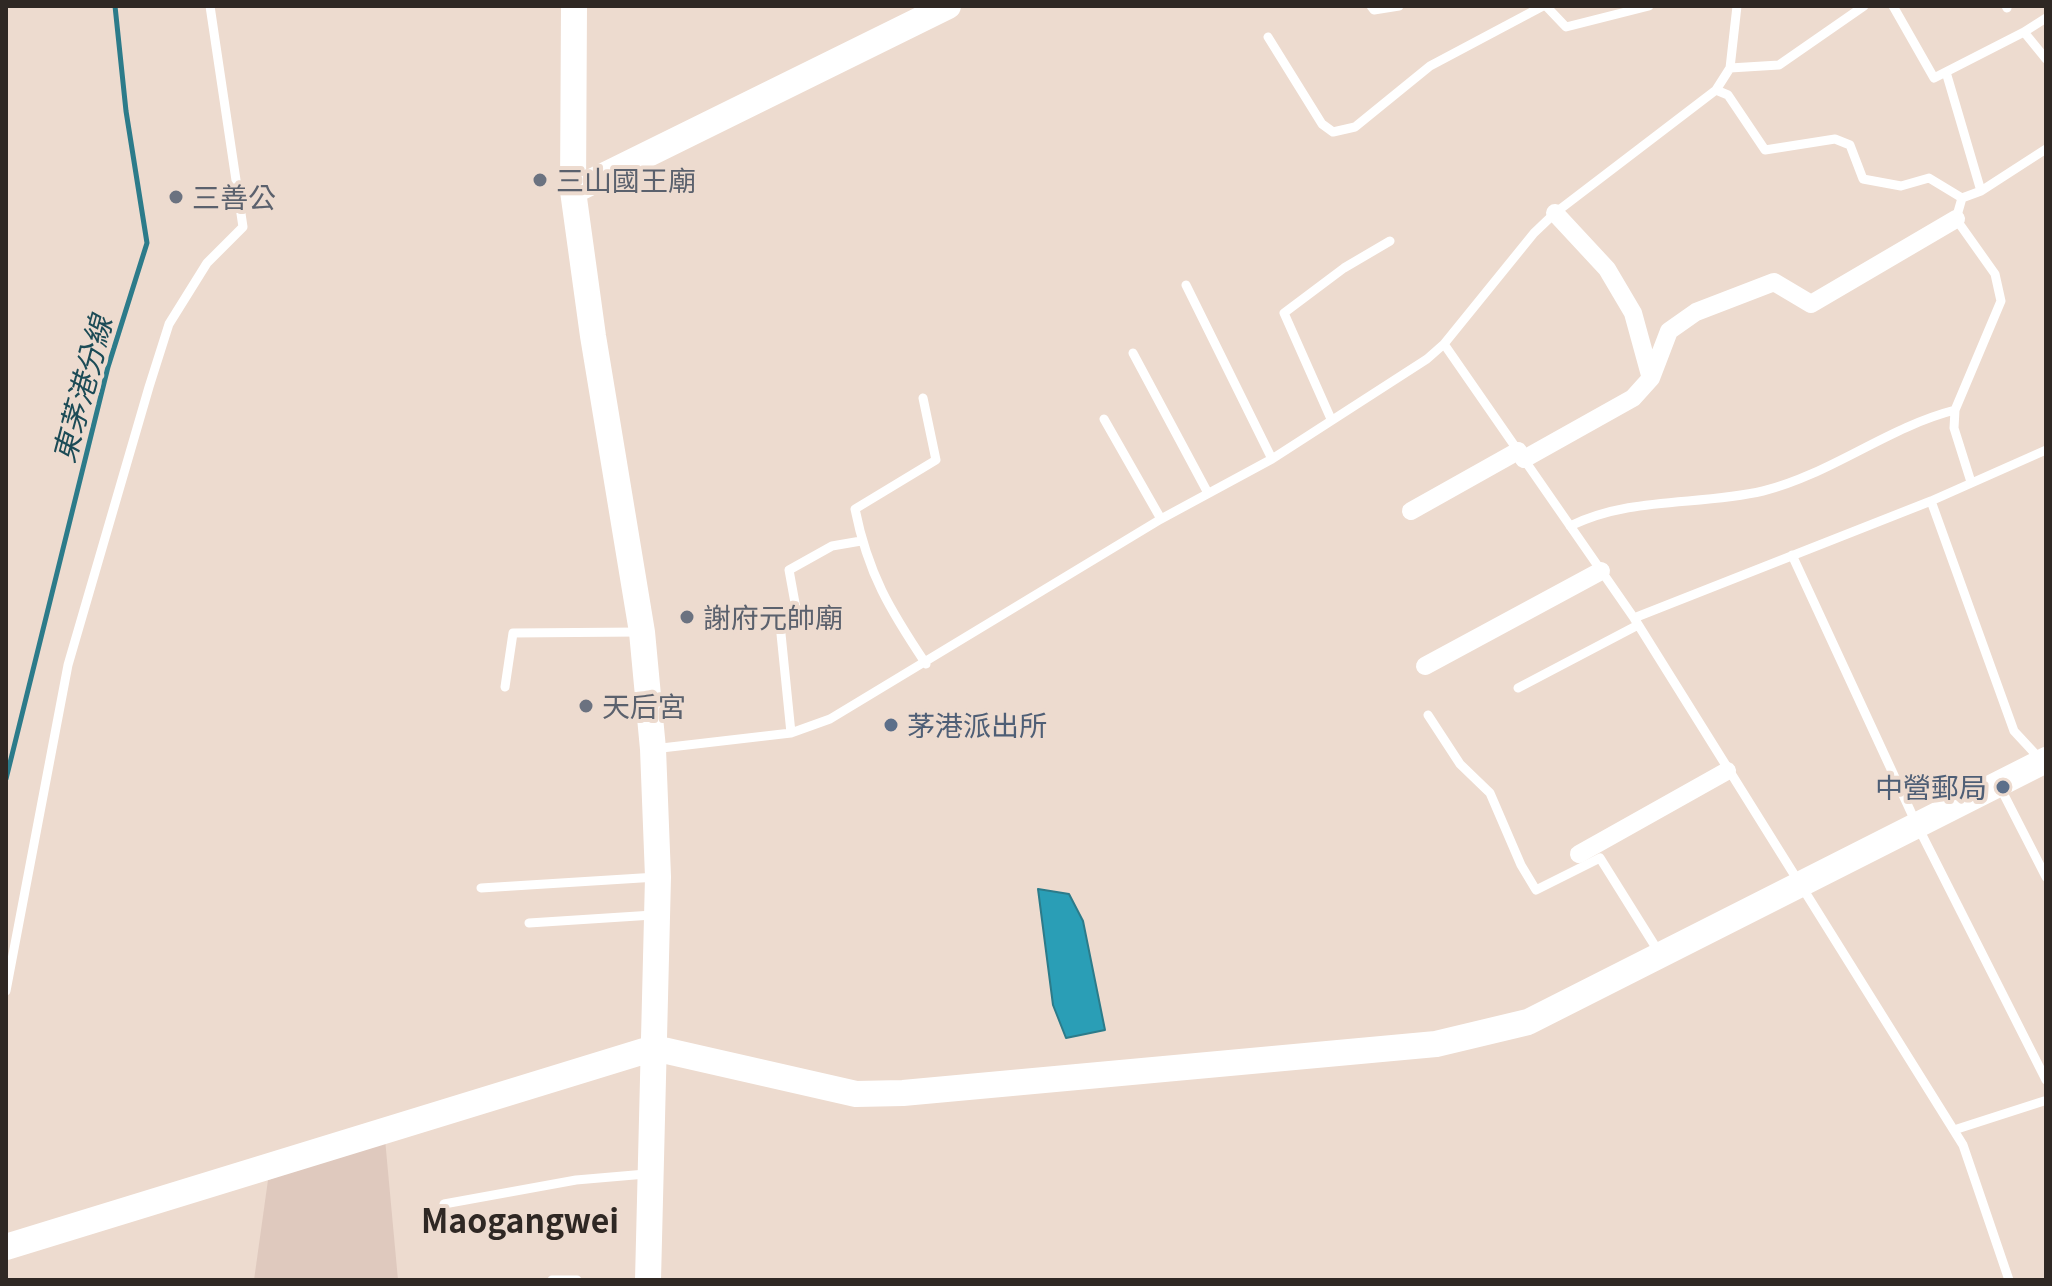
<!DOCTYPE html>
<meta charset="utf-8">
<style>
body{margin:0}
#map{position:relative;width:2052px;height:1286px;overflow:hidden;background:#eddbcf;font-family:Georgia,serif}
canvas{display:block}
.frame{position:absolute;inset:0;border:8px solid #2f2824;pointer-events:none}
</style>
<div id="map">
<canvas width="2052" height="1286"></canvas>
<div class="frame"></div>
</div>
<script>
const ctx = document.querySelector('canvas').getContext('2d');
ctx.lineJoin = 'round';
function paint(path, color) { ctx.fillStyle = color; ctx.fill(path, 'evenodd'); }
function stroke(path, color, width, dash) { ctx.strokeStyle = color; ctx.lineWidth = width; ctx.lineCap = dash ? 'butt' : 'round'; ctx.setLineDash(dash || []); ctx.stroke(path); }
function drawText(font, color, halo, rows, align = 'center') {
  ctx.font = font + ' Georgia,"Noto Sans TC",serif'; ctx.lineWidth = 8; ctx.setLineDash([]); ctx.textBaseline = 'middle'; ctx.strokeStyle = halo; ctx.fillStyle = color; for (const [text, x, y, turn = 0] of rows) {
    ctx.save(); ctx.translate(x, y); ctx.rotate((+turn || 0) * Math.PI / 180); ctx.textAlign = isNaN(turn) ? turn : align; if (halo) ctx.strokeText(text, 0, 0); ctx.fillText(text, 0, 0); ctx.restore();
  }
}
const industrial = new Path2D(`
 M385,1139L398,1280H254L268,1180Z`);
const water = new Path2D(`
 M1038,889L1069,894L1083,921L1105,1030L1066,1038L1053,1005Z`);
const stream = new Path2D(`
 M6,779L108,367L147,243L126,111L115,6`);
const lane = new Path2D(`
 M1371,6L1374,10L1399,6
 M1546,6L1566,27L1649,6
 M1893,6L1934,78L2024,32
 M2006,6L2007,8
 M2046,18L2024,32L2046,59
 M1268,37L1322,124L1333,132L1355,127L1430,66L1543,6
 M1730,68L1737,6
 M1946,72L1981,191
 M1716,90L1728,95L1765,150L1835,139L1850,145L1863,179L1901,186L1929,178L1962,198L1956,219L1995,274L2001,301L1955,410L1954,428L1971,482
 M1962,198L1981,191L2046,149
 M1186,285L1272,459
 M1444,344L1634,618L1963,1145L2009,1280
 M1133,353L1208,493
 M923,398L936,460L855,509C868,574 890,610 926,664
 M1104,419L1161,519
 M1331,419L1284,313L1344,268L1390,241
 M1931,501L2014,731L2040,759
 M1570,526C1632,496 1698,506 1763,491C1831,474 1888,427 1955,410
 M1792,555L1916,823L2046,1080
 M1634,618L1931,501L2046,450
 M505,687L513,633L640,632
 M1518,688L1638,625
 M1428,715L1460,764L1490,793L1521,865L1536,890L1600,858L1660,954
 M791,733L780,624L797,614L789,570L832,546L861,541
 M653,749L791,733L830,719L1161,519L1272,459L1427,359L1444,344L1534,233L1555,213L1716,90L1730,68L1779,65L1864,6
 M2000,787L2046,877
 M481,888L657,877
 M529,923L653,915
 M6,991L68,665L149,387L169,324L207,263L243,227L210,6
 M1954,1130L2044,1101
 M444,1204L576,1180L646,1174
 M552,1280H577`);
const street = new Path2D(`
 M1555,213L1607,269L1633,313L1650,375
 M1524,459L1633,398L1651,378L1669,331L1696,312L1774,282L1811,304L1956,219
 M1411,511L1518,451
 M1425,666L1601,571
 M1579,854L1727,771`);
const secondary = new Path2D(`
 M574,6L573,191L593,336L642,632L653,749L658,877L648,1280
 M573,191L948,6
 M6,1247L654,1048L856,1094L903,1093L1436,1044L1528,1022L2046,760`);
const markers = [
 [540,180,8,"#6b7280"],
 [176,197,8,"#6b7280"],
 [687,617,8,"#6b7280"],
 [586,706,8,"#6b7280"],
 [891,725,8,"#5c6f8a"],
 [2003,787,8,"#5c6f8a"]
];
const worshipNames = [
 ["三山國王廟",556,180],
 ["三善公",192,197],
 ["謝府元帥廟",703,617],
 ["天后宮",602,706]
];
const serviceNames = [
 ["茅港派出所",907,725],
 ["中營郵局",1987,787,"right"]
];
const waterNames = [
 ["東茅港分線",82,389,-75]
];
const quarterNames = [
 ["Maogangwei",520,1221]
];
paint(industrial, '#dfc9be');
paint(water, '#2a9eb6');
stroke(water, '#2c7b8a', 2);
stroke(stream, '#2c7b8a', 5);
stroke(lane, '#fff', 9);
stroke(street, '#fff', 18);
stroke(secondary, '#fff', 26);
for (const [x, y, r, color] of markers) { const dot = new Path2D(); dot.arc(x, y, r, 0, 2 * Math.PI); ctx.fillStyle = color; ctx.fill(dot); stroke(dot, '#eddbcf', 3); }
drawText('28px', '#5b616d', '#eddbcf', worshipNames, 'left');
drawText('28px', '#4e5e75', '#eddbcf', serviceNames, 'left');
drawText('italic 30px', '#1c4b56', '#eddbcf', waterNames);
drawText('bold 32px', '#2f2824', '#eddbcf', quarterNames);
</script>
